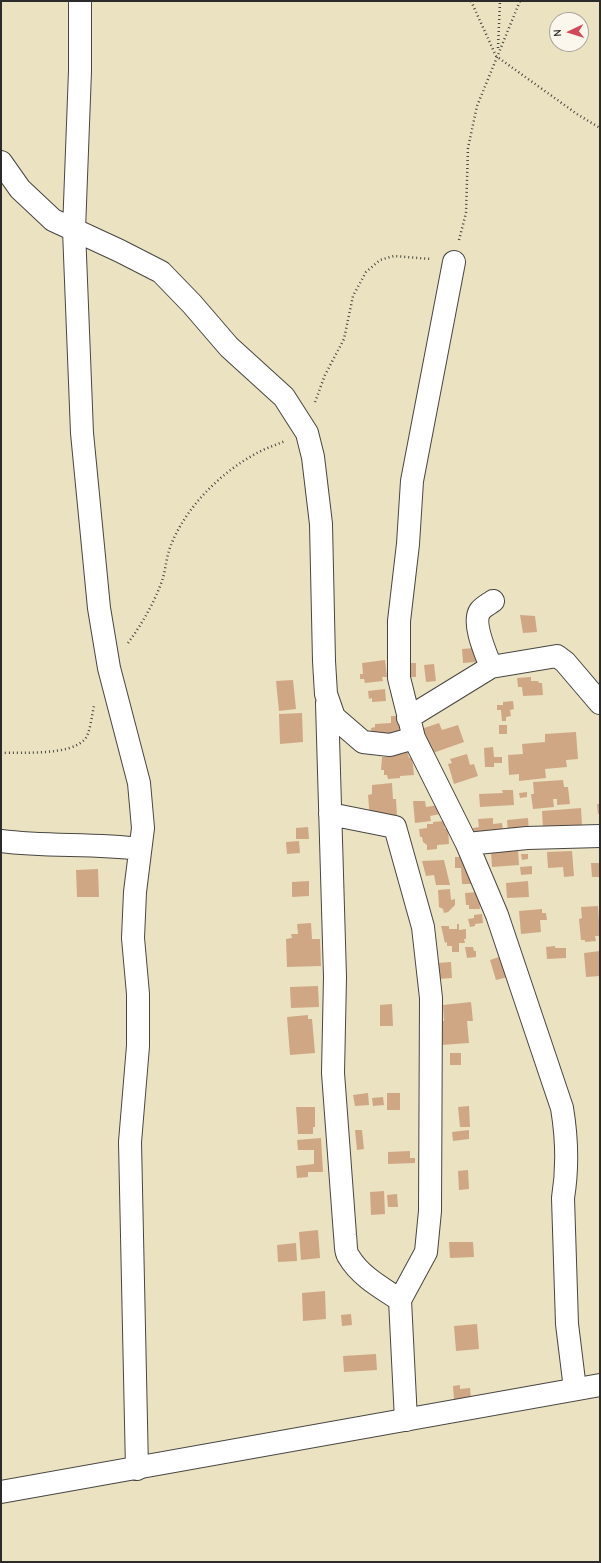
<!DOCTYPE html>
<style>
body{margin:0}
#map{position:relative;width:601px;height:1563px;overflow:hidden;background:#ebe2c1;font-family:"Comic Neue",sans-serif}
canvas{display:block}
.frame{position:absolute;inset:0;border:2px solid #2b2b2b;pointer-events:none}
.north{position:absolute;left:549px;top:12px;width:40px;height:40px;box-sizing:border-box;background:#fbf7ec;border:1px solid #a8a59f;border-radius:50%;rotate:266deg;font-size:11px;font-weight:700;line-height:16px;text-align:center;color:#2b2b2b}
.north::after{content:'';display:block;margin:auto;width:14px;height:18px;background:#d1495b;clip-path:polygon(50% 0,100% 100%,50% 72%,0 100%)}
</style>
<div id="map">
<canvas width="601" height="1563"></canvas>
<div class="frame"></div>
<div class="north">N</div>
</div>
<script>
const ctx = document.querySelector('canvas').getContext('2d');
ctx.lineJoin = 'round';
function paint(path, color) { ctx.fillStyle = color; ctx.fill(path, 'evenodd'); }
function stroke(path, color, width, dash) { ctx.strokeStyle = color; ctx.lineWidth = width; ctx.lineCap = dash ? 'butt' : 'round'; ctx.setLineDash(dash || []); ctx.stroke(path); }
const building = new Path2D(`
 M520,615L535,616L537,632L523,633Z
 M474,648L476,662L463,663L462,649Z
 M385,660L387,677H382L383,681L365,683L364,679H360V674H363L362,663Z
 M407,663H416V677H407Z
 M434,664L436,681L426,682L424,665Z
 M531,677V681H538L539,683H542L543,695L523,696L522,687H518L517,678Z
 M293,680L296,709L279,711L276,681Z
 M385,689L386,701L372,702V698L369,699L368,691Z
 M513,701L514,709L510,710L511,716L506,717V721H502L501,710H497V705H503V702Z
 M302,713L303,742L280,744L279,714Z
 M391,716H399L400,732L372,737L371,728L375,727V724L391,723Z
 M439,723L442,730L458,725L464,742L430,754L421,729Z
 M499,725H507V734H499Z
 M576,732L578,759L566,760L567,767L545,769L546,778L519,781V774L509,775L508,755L523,754L522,744L545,742V734Z
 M493,747L494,757H502V763H494V767H485L484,748Z
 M406,751L408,753L409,758L412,757L414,775L400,776V778L388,779L387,775H384V770H381L382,757H388L387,752Z
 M467,754L470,765L474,764L478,776L454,784L448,764L452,763L450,759Z
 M563,780L564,787H568L570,804L557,805V799H553L554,807L533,809L531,794H534L533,782Z
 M392,783L393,799H396L397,817L370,819L368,795L372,794V785Z
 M502,790H513L514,805L480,807L479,794L503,793Z
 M527,792V797L520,798L519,793Z
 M413,801H425L426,807L439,805L440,814L430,816L431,821L415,823Z
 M597,804H600V814H598Z
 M581,808L582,825L543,828L542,811Z
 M493,818V824L502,823L503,831L473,838V828L479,827L478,819Z
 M528,818L529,831L508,833L507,820Z
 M444,821L445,829L448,828L449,844L437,845V849L427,850V845L423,842L422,837H420L419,829L427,828V824H433V822Z
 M308,827L309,839H296V828Z
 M299,841L300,853L287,854L286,842Z
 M518,849L519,865L492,867L491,852Z
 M572,851L574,876L564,877L563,867L548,868L547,852Z
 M459,853H468V878L475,877V884H462L461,868H455V857H459Z
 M521,854H528V859L522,860Z
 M444,860L450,885H436L434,875L426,876L422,861Z
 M591,863H600V877H592Z
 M532,866V874L521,875L520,867Z
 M98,869L99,897H77L76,870Z
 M309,881V896L292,897V882Z
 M528,881L529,897L507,898L506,883Z
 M450,889L451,900L455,899V905L448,912L444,913L443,909L439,907L438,890Z
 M479,892L480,909H469V905H466L465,893Z
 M598,906L600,936H595L596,941L585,942V940H581L579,919L582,918L581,907Z
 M542,909V913H546L547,920H540L541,932L521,934L519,911Z
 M482,914L483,923L475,924V926L470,927L468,919L474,918V915Z
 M311,923L312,939H320L321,966L287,967L286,939L292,938L291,934H298L297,924Z
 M457,924H459V930L466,929V939H464L465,943H459V952H452V946H447V942L445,943L441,926H449V929H457Z
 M555,946V948H566V958L547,959L546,947Z
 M465,947H473L474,951H476V957L467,958Z
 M600,951V976L586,977L584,953Z
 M502,956L508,977L496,980L490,960Z
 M451,962L452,978L437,979V963Z
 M318,986L319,1007L291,1008L290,987Z
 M471,1002L473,1021H467L469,1043L441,1045L439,1021H444L443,1005Z
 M392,1004L393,1026H380V1005Z
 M308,1015V1019H312L315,1053L290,1055L287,1017Z
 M450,1053H461V1065H450Z
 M368,1093L369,1105L355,1106L353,1095Z
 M387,1093H400V1110H387Z
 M383,1097L384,1105L373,1106L372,1098Z
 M469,1106L470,1127H460L458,1107Z
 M296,1107H315V1127H313V1134H298Z
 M355,1130H362L364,1149L357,1150Z
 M469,1130V1139L453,1141L452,1132Z
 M321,1138L323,1172H308V1177L297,1178L296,1166L314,1164V1150H298L297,1140Z
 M410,1151V1158H415V1163L388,1164V1152Z
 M468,1170L469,1189L459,1190L458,1171Z
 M384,1191L385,1214L371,1215L370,1192Z
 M397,1194L398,1207H388L387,1195Z
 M318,1230L320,1258L301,1260L299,1232Z
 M449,1242H473L474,1257L450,1258Z
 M296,1243L297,1261L278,1262L277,1245Z
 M325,1291L326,1319L303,1321L302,1293Z
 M351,1314L352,1325L342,1326L341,1315Z
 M477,1324L479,1349L456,1351L454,1326Z
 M376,1354L377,1370L344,1372L343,1356Z
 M460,1385V1389L470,1388L471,1399L454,1400L453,1386Z`);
const path = new Path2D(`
 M471,1L496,56L577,114L600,128
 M498,48L500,1
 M459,240L466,213L468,148L477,106L520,1
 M315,402L325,375L344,339L353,296L366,272L380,260L394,256L431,259
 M128,643C142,624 154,603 162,581C166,569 166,557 171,545C186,507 221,472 257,453C266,448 276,445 285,441
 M1,753C23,752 70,756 85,739C90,734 92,714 94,706`);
const minor = new Path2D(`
 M80,1V71L74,230L82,433L99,608L109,668L139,783L143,828L135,892L133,938L138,994V1046L130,1142L137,1469
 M1,162L20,189L53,220L120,251L161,272L192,304L229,347L284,397L307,433L313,457L321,524L324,661L326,694L334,717L363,742L390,745L414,738
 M454,262L412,481L408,544L399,621V678L414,738L467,844L497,915L562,1108C567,1138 568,1167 563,1198L567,1324L575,1389
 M491,667C486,654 472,623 480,611C483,607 489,604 493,601
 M327,703L335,977L333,1073L345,1235C346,1242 345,1252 349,1257C360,1276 382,1288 400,1300L406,1420
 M408,718L491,667L557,656L565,662L600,703
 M330,814L395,827L423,927L431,998L430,1211L426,1252L400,1300
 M1,841C47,847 93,843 140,849
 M467,844L527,838L600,836`);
const tertiary = new Path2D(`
 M1,1492L600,1385`);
paint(building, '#d0a785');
stroke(minor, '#484642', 24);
stroke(tertiary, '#484642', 24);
stroke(path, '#484642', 2.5, [1, 3]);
stroke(minor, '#fff', 22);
stroke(tertiary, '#fff', 22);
</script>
